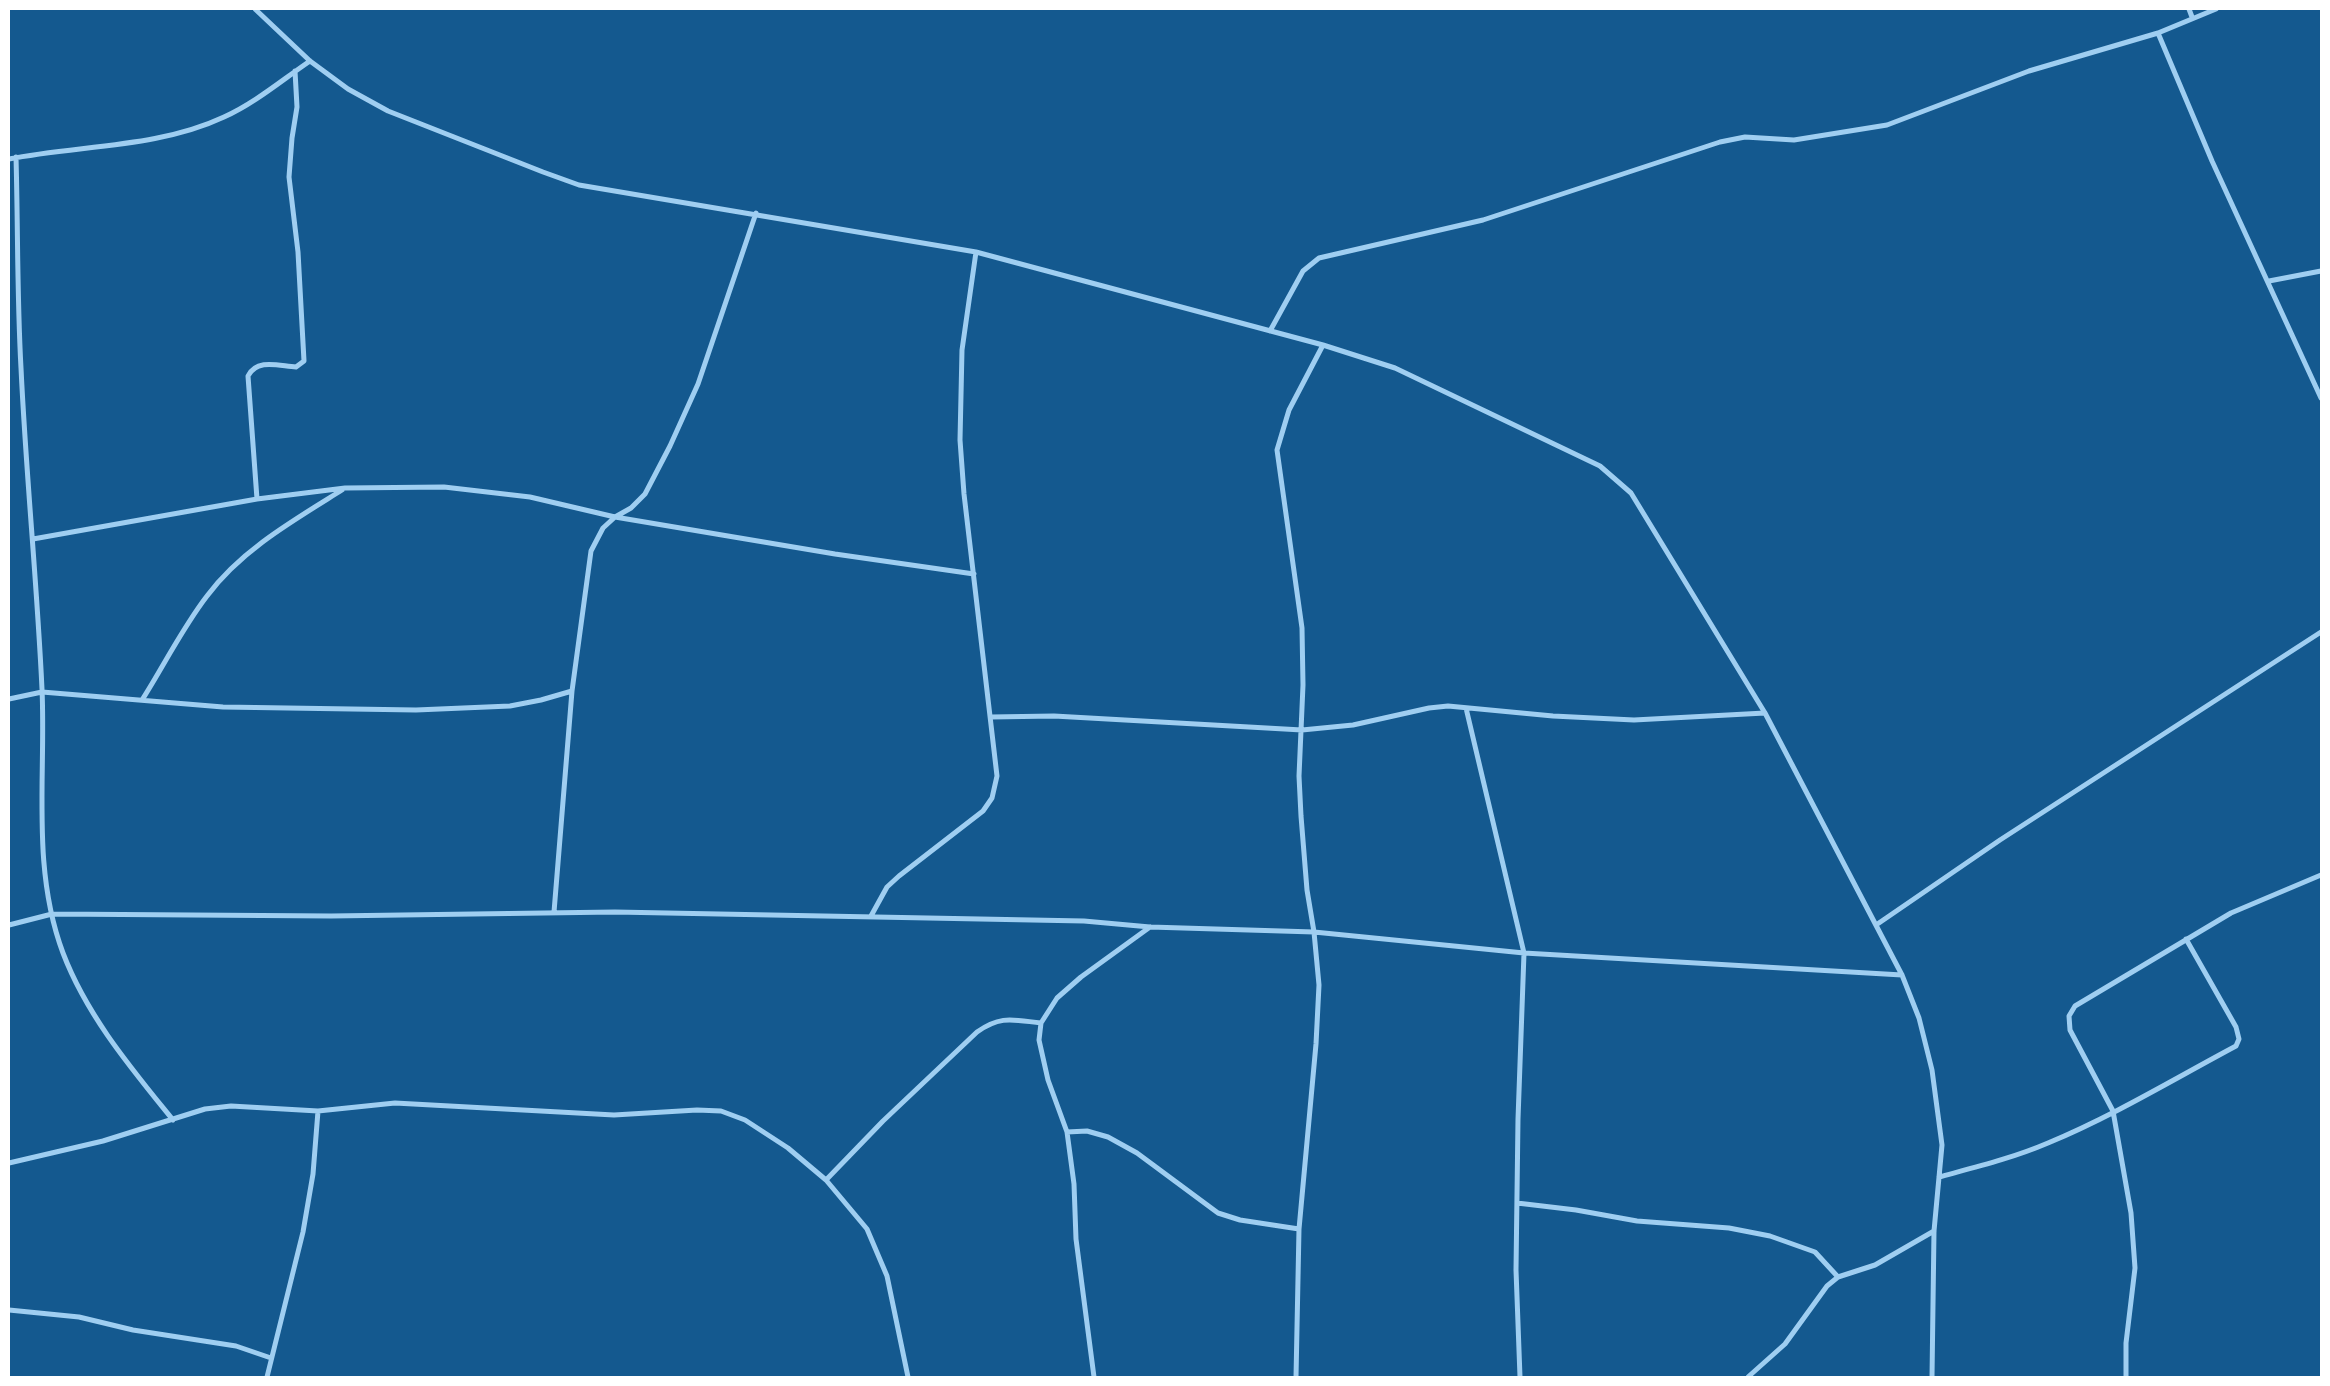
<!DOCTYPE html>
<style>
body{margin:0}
#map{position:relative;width:2330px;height:1386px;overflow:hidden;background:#14598f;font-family:"DM Sans",sans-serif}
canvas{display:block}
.frame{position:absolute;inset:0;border:10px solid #fff;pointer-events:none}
</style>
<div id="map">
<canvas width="2330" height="1386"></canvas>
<div class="frame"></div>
</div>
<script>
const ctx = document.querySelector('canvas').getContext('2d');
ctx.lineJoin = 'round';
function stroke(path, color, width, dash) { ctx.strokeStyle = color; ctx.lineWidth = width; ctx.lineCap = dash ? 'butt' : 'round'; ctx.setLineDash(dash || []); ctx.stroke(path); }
const minor = new Path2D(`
 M255,9L310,61L348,89L388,111L543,172L579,185L976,252L1323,345L1395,368L1600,466L1631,493L1765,713L1902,975L1919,1018L1932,1070L1942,1145L1934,1231L1932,1377
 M2189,9L2192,17
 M2158,33L2212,161L2321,398
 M16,157C18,228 17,298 21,368C26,475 37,582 42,689C46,777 31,868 63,953C87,1016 131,1068 173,1120
 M9,159C79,145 158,148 224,117C255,103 282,80 310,61
 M2269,281L2321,271
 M1270,331L1303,271L1319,258L1483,220L1720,142L1745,137L1794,140L1887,125L2029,71L2158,33L2216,9
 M257,499L248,376C257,358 279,366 296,367L304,361L298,252L289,177L292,138L297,107L295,71
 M33,539L257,499L345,488L444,487L530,497L615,517L835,554L974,574
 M9,699L42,692L223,707L416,710L510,706L541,700L572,691
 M142,700C163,667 183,627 207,596C241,550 294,520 342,490
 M1466,708L1524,953L1518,1119L1516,1270L1520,1377
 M991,717L1054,716L1302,730L1353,725L1429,708L1448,706L1553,716L1634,720L1765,713
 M554,912L572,691L591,551L603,528L615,517L631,508L645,494L670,446L698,384L756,213
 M871,916L887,887L899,876L983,811L992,798L997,776L964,494L960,440L962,350L976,252
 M9,925L52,914L331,916L615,912L1084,921L1150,927L1314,932L1524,953L1902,975
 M1876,925L2000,840L2321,632
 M1067,1132L1087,1131L1108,1137L1137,1153L1218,1213L1240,1220L1299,1229
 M9,1163L103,1141L205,1109L231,1106L318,1111L395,1103L614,1115L697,1110L721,1111L745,1120L788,1148L826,1180L867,1229L887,1276L908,1377
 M1939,1177C1976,1167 2013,1158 2048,1143C2113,1116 2174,1079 2236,1046L2239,1039L2236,1027L2186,939
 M826,1180L883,1121L977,1032C1001,1015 1013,1020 1041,1023
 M1517,1203L1576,1210L1637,1221L1729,1228L1770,1236L1815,1252L1838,1277
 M9,1310L79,1317L133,1330L236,1346L271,1358
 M267,1377L303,1232L313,1174L318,1111
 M1094,1377L1076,1239L1074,1184L1067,1132L1048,1080L1039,1040L1041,1023L1057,998L1081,977L1150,927
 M1296,1377L1299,1229L1316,1044L1319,985L1314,932L1307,890L1301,816L1299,776L1303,685L1302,628L1277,450L1289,410L1323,345
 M1748,1377L1785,1344L1827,1286L1838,1277L1875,1265L1934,1231
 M2126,1377V1343L2135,1268L2131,1213L2113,1111L2070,1030L2069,1016L2075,1006L2231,913L2321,875`);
stroke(minor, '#9fcef1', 5);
</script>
